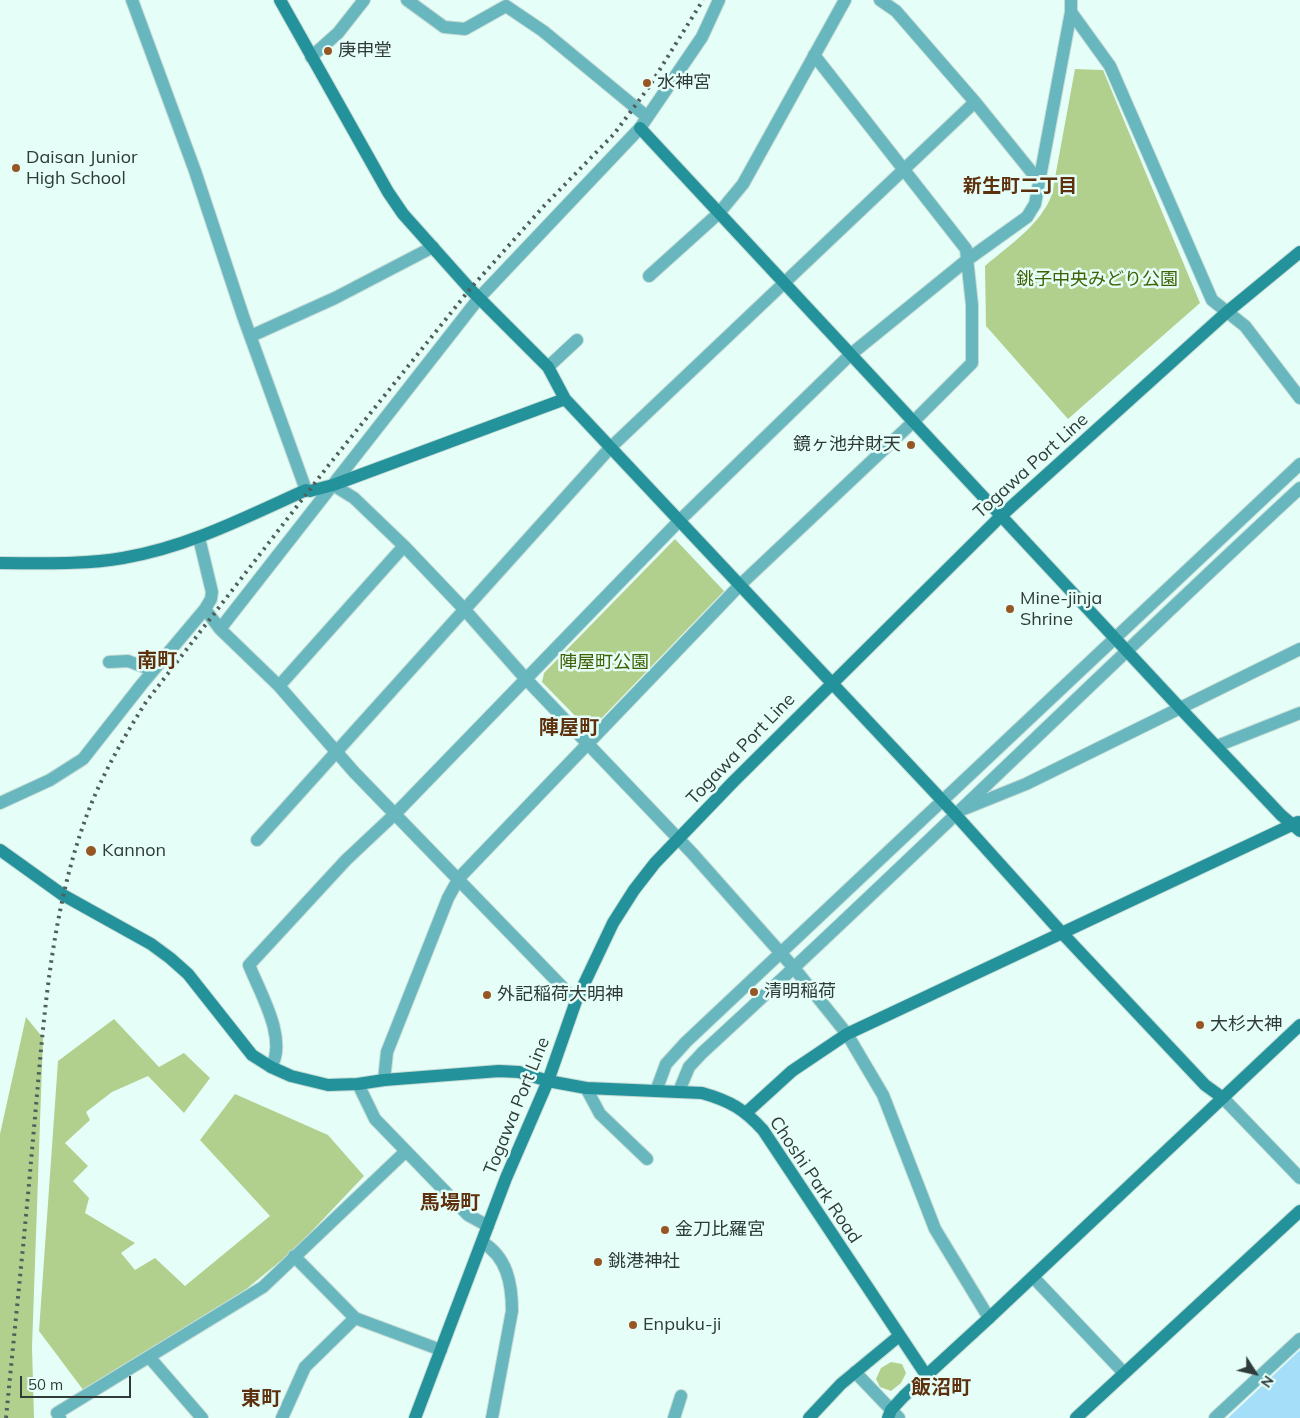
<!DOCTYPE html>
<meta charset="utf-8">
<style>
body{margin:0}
#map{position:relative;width:1300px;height:1418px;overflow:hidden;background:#e6fef8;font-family:Mulish,sans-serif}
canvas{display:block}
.north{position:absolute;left:1230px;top:1348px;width:50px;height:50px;-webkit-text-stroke:4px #e6fef8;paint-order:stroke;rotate:125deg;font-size:14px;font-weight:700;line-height:20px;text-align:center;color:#2f3b38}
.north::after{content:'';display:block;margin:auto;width:18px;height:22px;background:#2f3b38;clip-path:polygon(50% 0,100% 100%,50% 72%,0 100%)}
.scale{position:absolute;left:20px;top:1376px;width:111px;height:22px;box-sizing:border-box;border:2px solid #2f3b38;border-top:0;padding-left:6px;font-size:15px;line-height:18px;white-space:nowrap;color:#2f3b38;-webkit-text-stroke:4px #e6fef8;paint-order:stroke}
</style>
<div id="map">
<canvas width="1300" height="1418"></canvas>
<div class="north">N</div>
<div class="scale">50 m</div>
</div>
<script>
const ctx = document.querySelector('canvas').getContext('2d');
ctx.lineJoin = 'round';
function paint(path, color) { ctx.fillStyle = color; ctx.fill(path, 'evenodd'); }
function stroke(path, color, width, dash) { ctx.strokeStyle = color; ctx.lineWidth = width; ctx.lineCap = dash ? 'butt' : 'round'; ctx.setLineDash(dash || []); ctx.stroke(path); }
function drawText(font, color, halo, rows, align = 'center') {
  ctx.font = font + ' Mulish,"Noto Sans JP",sans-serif'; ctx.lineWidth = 5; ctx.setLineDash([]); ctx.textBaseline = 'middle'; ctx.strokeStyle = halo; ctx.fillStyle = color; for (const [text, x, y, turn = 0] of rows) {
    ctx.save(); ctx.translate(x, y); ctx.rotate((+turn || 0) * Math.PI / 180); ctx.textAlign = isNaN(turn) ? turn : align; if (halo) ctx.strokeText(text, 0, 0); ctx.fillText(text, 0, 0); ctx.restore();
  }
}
const green = new Path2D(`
 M1075,69L1103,70L1200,303L1068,419L986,326L985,266C1009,245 1041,225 1052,194Z
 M675,539L724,591L593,727H586L542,682L544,673Z
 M26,1017L43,1038L32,1347L34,1418H0V1134Z
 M114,1019L159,1067L184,1053L210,1078L184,1113L148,1076L112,1092L86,1112L90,1120L65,1143L88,1166L73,1181L89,1198L85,1213L135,1243L121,1253L135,1270L155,1258L185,1286L270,1216L200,1140L235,1094L328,1135L364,1176L294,1250L245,1290L84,1391L39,1331L58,1061Z
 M891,1362L902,1364L906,1373L901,1383L891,1391L880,1387L876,1379L881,1368Z`);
const water = new Path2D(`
 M1300,1350V1418H1228Z`);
const street = new Path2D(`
 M132,0L195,171L243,316L306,490
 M407,0L444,27L465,29L506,6L543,31L646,116
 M880,0L896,11L975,102L1038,180
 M1071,12L1110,66L1212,300L1245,326L1300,398
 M311,57L338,33L364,0
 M649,276L719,213L743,184L845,0
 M251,336L335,298L433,247
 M548,367L577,340
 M333,485L354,498L404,546L464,609L525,678L692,853L794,968L847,1034L883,1095L935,1229L989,1318
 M199,538L212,592L211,599L205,609L220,629L279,686L354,772L576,1001
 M220,629L479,298L640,128L702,37L719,0
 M109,662L128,661L152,670
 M279,686L404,546
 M1217,746L1300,713
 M0,803L50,780L83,759L142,684L205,609
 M959,811L1026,784L1300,649
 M257,840L610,448L975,102
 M271,1067C288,1039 260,993 249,965L346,860L396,813L679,521L850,355L967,260L1027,217L1035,204L1071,12V0
 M384,1080L387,1052L448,898L459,878L740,585L913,422L972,363V305L966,249L814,55
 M358,1084L375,1119L468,1215L488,1226
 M586,1088L600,1114L647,1159
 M656,1091L666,1064L686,1042L1300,464
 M679,1091L689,1067L702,1053C904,868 1099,674 1300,488
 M1223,1098L1300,1178
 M482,1242C507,1257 512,1283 512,1311L492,1418
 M294,1256L355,1318L441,1350
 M1033,1277L1124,1373
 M150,1358L202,1418
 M855,1372L899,1418
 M60,1418L57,1413L263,1287L405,1152
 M282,1418L305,1367L355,1318
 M674,1418L681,1396
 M1215,1418L1300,1339`);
const secondary = new Path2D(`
 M280,0L388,192L403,214L470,289L548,367L565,399L954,813L1062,933L1205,1085L1223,1098
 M640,128L1179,707L1281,815L1300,831
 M0,563C41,563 83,565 123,558C188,547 246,517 306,490L310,491L333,485L565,399
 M0,850L63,895L151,944L170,958L188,974L252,1055L271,1067L291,1076L328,1085L358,1084L384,1080L499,1071L519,1072L548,1081L586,1088L702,1093C730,1101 744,1109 763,1130L926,1375
 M747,1112L792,1071L847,1034L1298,822
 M415,1418L506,1178L548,1081L576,1001L613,923L634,890L655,863L733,782L1002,515L1227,312L1300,252
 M809,1418L841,1384L899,1336
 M888,1418L891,1410L904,1396L989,1318L1300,1025
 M1076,1418L1300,1211`);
const rail = new Path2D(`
 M6,1418C15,1325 25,1232 33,1139C43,1033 48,925 84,823C99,780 122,740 146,702L328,466L470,289L544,206L614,134L649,87L703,0`);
const markers = [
 [328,51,5,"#985624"],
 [647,83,5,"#985624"],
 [16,168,5,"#985624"],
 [911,445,5,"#985624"],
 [1010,609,5,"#985624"],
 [91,851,6,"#985624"],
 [754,992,5,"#985624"],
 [487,995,5,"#985624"],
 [1200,1025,5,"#985624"],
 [665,1230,5,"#985624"],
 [598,1262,5,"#985624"],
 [633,1325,5,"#985624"]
];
const poiNames = [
 ["庚申堂",338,51],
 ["水神宮",657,83],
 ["Daisan Junior",26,158],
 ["High School",26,179],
 ["鏡ヶ池弁財天",901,445,"right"],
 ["Mine-jinja",1020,599],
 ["Shrine",1020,620],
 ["Kannon",102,851],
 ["清明稲荷",764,992],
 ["外記稲荷大明神",497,995],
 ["大杉大神",1210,1025],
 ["金刀比羅宮",675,1230],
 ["銚港神社",608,1262],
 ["Enpuku-ji",643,1325]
];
const parkNames = [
 ["銚子中央みどり公園",1097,280],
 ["陣屋町公園",604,663]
];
const streetNames = [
 ["Togawa Port Line",1031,466,-42],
 ["Togawa Port Line",741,749,-46],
 ["Togawa Port Line",517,1106,-68],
 ["Choshi Park Road",815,1180,56]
];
const neighbourhoodNames = [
 ["新生町二丁目",1020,186]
];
const quarterNames = [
 ["南町",157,661],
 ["陣屋町",569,728],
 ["馬場町",450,1203],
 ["飯沼町",941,1388],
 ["東町",261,1399]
];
paint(green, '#b1d08d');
paint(water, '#a5def8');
stroke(street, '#c5dbd5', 14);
stroke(secondary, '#c5dbd5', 14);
stroke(street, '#68b7be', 12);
stroke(secondary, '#24929b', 12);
stroke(rail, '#515f5c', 4, [2.5, 5]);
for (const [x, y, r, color] of markers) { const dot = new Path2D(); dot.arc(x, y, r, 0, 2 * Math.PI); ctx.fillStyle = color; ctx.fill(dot); stroke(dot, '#e6fef8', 2); }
drawText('18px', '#2f3b38', '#e6fef8', poiNames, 'left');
drawText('18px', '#416004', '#e6fef8', parkNames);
drawText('18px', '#2f3b38', '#e6fef8', streetNames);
drawText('bold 19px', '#5e310e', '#e6fef8', neighbourhoodNames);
drawText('bold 20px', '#5e310e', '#e6fef8', quarterNames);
</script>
